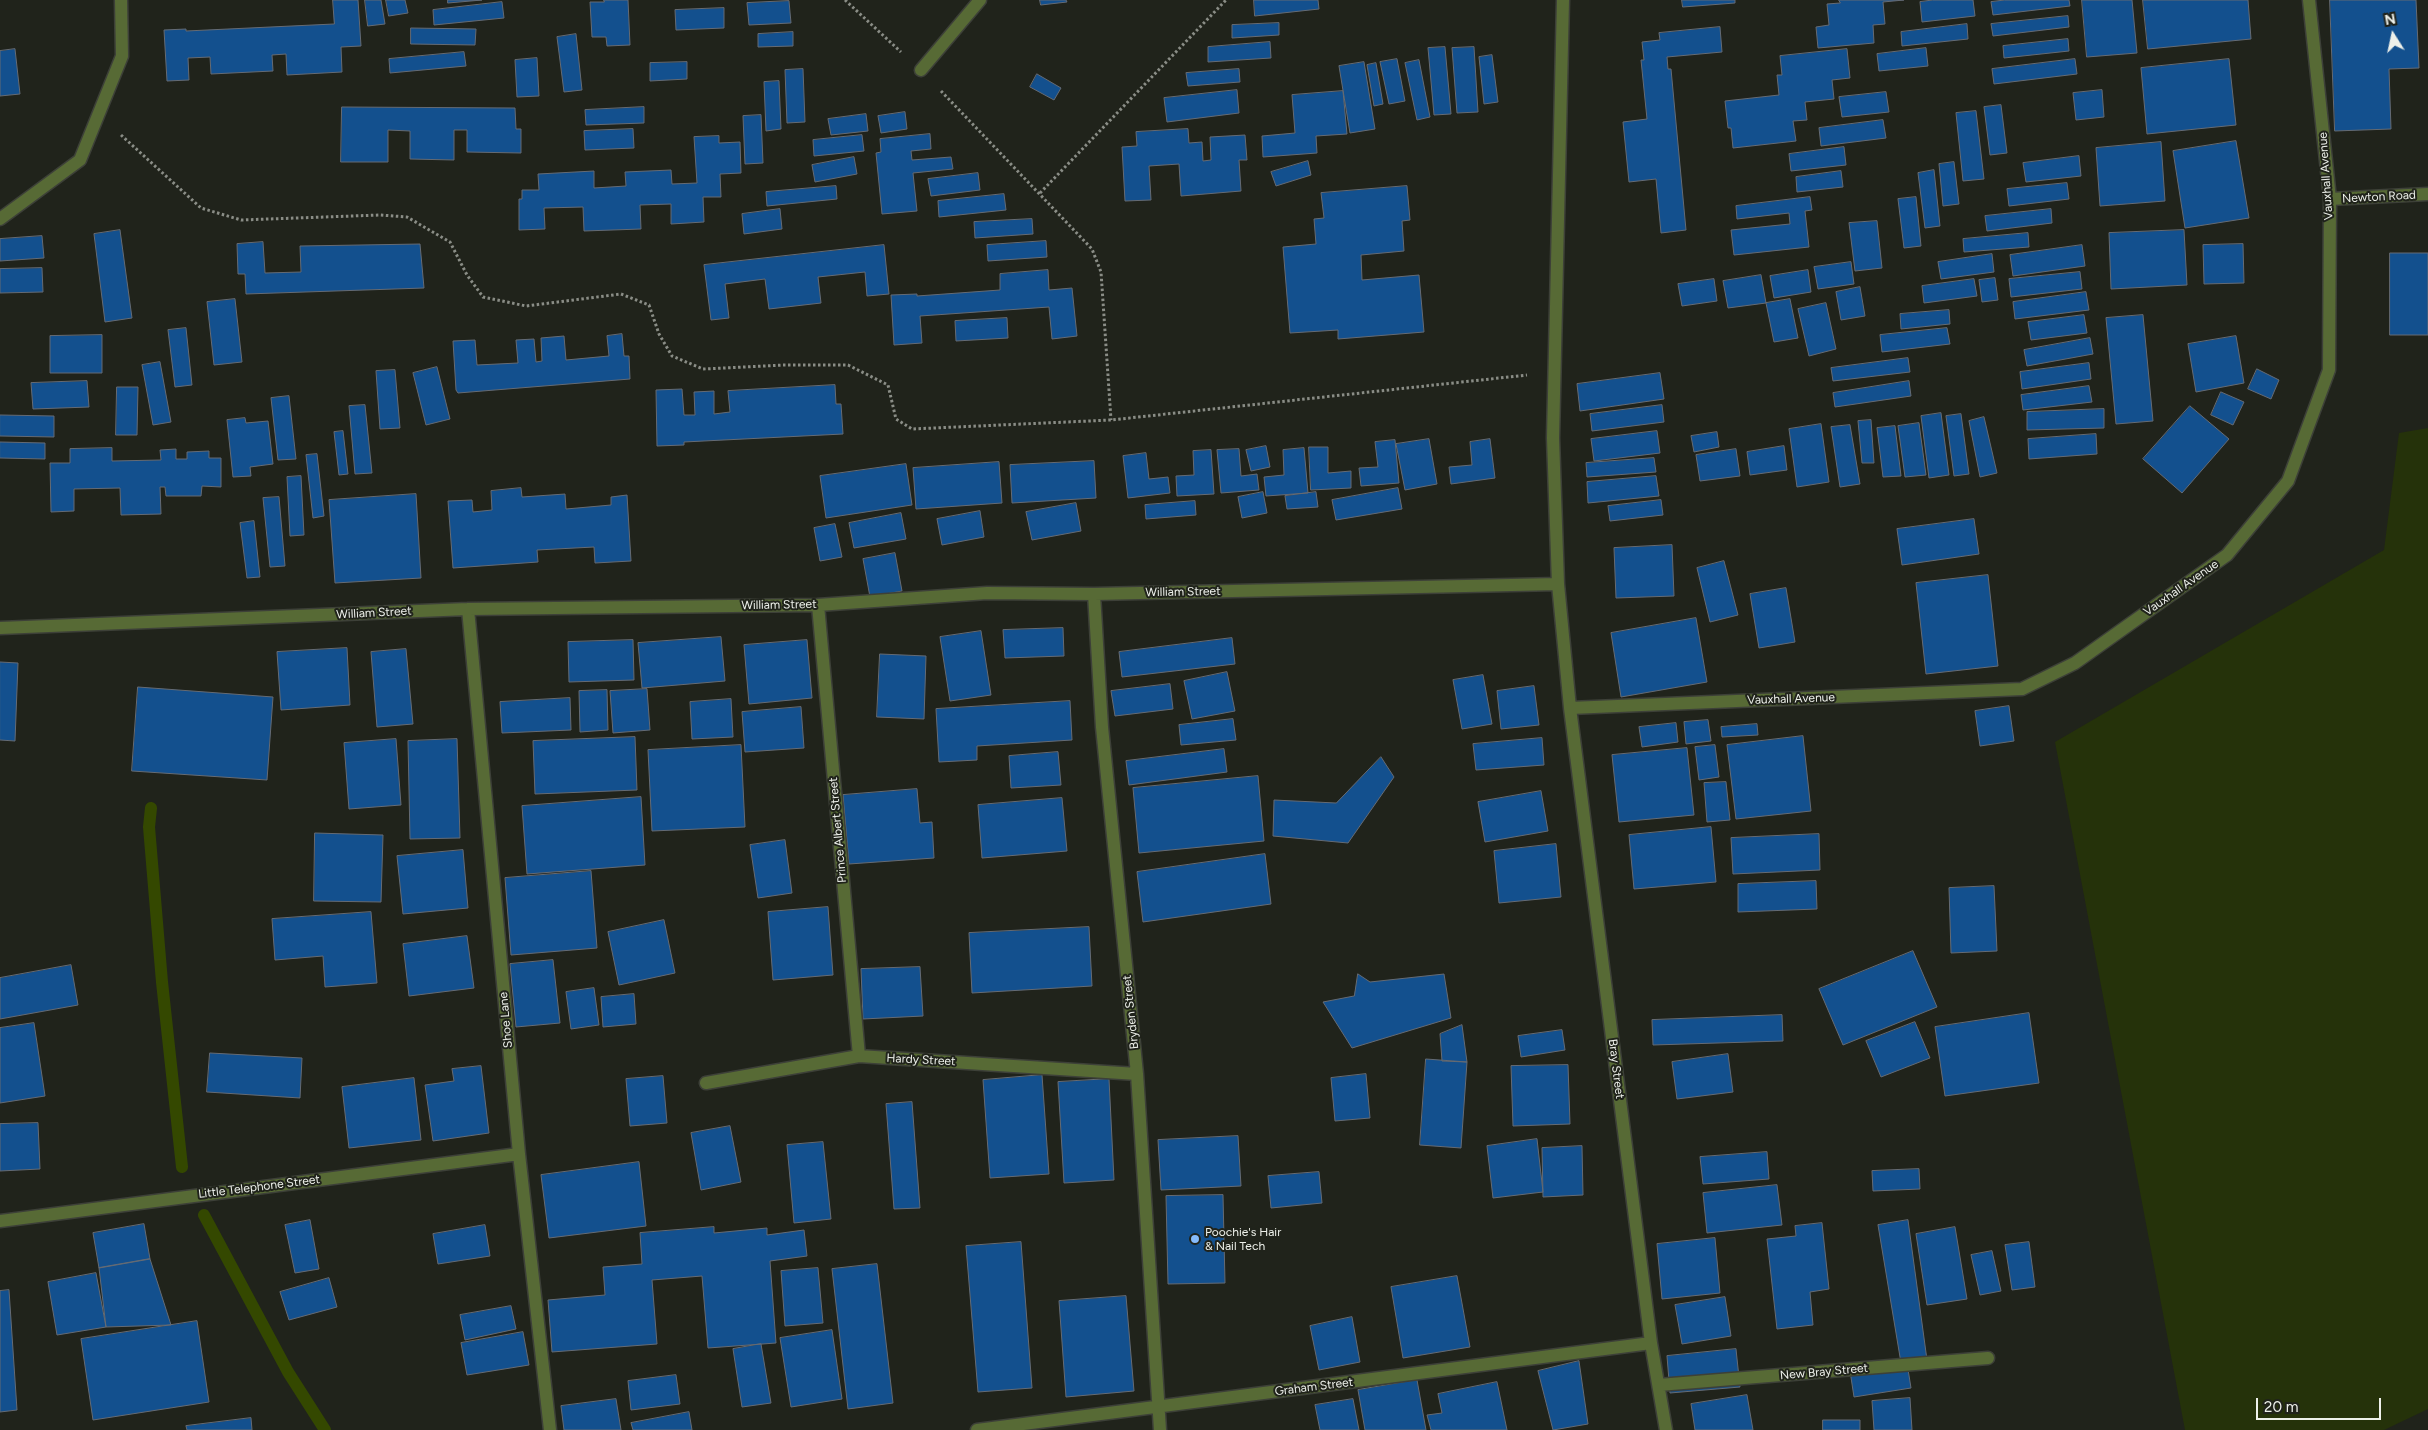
<!DOCTYPE html>
<style>
body{margin:0}
#map{position:relative;width:2428px;height:1430px;overflow:hidden;background:#20231b;font-family:Figtree,sans-serif}
canvas{display:block}
.north{position:absolute;left:2368px;top:10px;width:50px;height:50px;-webkit-text-stroke:4px #20231b;paint-order:stroke;rotate:350deg;font-size:14px;font-weight:700;line-height:20px;text-align:center;color:#edf0ea}
.north::after{content:'';display:block;margin:auto;width:18px;height:22px;background:#edf0ea;clip-path:polygon(50% 0,100% 100%,50% 72%,0 100%)}
.scale{position:absolute;left:2256px;top:1398px;width:125px;height:22px;box-sizing:border-box;border:2px solid #edf0ea;border-top:0;padding-left:6px;font-size:15px;line-height:18px;white-space:nowrap;color:#edf0ea;-webkit-text-stroke:4px #20231b;paint-order:stroke}
</style>
<div id="map">
<canvas width="2428" height="1430"></canvas>
<div class="north">N</div>
<div class="scale">20 m</div>
</div>
<script>
const ctx = document.querySelector('canvas').getContext('2d');
ctx.lineJoin = 'round';
function paint(path, color) { ctx.fillStyle = color; ctx.fill(path, 'evenodd'); }
function stroke(path, color, width, dash) { ctx.strokeStyle = color; ctx.lineWidth = width; ctx.lineCap = dash ? 'butt' : 'round'; ctx.setLineDash(dash || []); ctx.stroke(path); }
function drawText(font, color, halo, rows, align = 'center') {
  ctx.font = font + ' Figtree,sans-serif'; ctx.lineWidth = 4; ctx.setLineDash([]); ctx.textBaseline = 'middle'; ctx.strokeStyle = halo; ctx.fillStyle = color; for (const [text, x, y, turn = 0] of rows) {
    ctx.save(); ctx.translate(x, y); ctx.rotate((+turn || 0) * Math.PI / 180); ctx.textAlign = isNaN(turn) ? turn : align; if (halo) ctx.strokeText(text, 0, 0); ctx.fillText(text, 0, 0); ctx.restore();
  }
}
const green = new Path2D(`
 M2428,428V1409L2384,1430H2185L2055,742L2384,550L2399,433Z`);
const stream = new Path2D(`
 M151,808L149,827L162,982L182,1167
 M204,1215L288,1372L325,1430`);
const building = new Path2D(`
 M333,0H358L361,46L341,47L342,72L287,75L286,54L272,55L273,71L211,74L210,57L188,58L189,80L167,81L164,30L186,29V31L334,24Z
 M365,0H381L385,24L368,26Z
 M386,0H405L408,13L389,16Z
 M448,0H482L448,3Z
 M604,0H628L630,45L607,46L606,37H592L590,2H604Z
 M1040,0H1066L1067,2L1041,5Z
 M1254,0H1318L1319,9L1255,16Z
 M1682,0H1735V3L1683,7Z
 M1839,0H1904L1883,2L1885,24L1873,25L1874,43L1818,48L1816,27L1829,25L1827,4L1840,3Z
 M1933,0H1973L1975,16L1922,22L1920,2Z
 M2005,0H2069L2070,6L1993,15L1991,2Z
 M2082,0H2132L2137,53L2087,57Z
 M2143,0H2248L2251,39L2148,49Z
 M2330,0H2416L2419,68L2389,69L2391,129L2335,131Z
 M789,1L791,23L749,25L747,3Z
 M502,2L504,18L434,25L433,10Z
 M724,8V28L676,30L675,10Z
 M2068,16L2069,27L1993,36L1991,24Z
 M1279,23V35L1232,38V25Z
 M1967,24L1968,39L1902,46L1901,32Z
 M1720,27L1722,52L1667,57L1668,69H1671L1686,230L1661,233L1656,179L1629,182L1623,122L1647,119L1641,60H1644L1642,42L1660,40L1659,33Z
 M411,28L476,29L475,45L411,44Z
 M793,32V46L758,47V34Z
 M576,34L582,90L564,92L557,37Z
 M2068,39L2069,51L2004,58L2003,46Z
 M1270,42L1271,58L1208,62V47Z
 M1445,47L1451,114L1434,115L1428,48Z
 M1474,47L1478,112L1457,113L1452,48Z
 M1926,48L1928,66L1879,71L1877,54Z
 M15,49L20,94L0,96V51Z
 M1847,49L1850,78L1832,80L1834,99L1805,102L1807,120L1793,121L1796,141L1733,148L1731,128H1728L1725,101L1779,95L1777,75H1782L1780,56Z
 M464,52L466,66L390,73L389,59Z
 M1492,55L1498,102L1484,104L1479,57Z
 M537,58L539,96L517,97L515,60Z
 M1397,59L1405,101L1389,104L1380,62Z
 M2075,59L2077,74L1994,84L1992,69Z
 M2229,59L2236,125L2147,134L2141,68Z
 M1419,60L1430,117L1417,120L1405,63Z
 M687,62V79L650,81V63Z
 M1364,62L1375,129L1350,133L1339,66Z
 M1376,63L1383,104L1374,106L1367,65Z
 M803,69L805,122L787,123L785,70Z
 M1239,69L1240,82L1188,86L1186,73Z
 M1037,74L1061,88L1054,100L1030,87Z
 M779,81L781,129L766,131L764,82Z
 M1237,90L1239,113L1167,122L1164,98Z
 M2102,90L2104,117L2076,120L2073,93Z
 M1343,91L1347,134L1316,136L1317,153L1263,157L1262,136L1295,133L1292,95Z
 M1886,92L1889,112L1842,117L1839,97Z
 M2001,105L2007,153L1990,155L1984,107Z
 M342,107L515,108L516,129H521V153L467,152V130H454V160L410,159V131L388,130V162H341Z
 M644,107V123L586,125L585,110Z
 M1976,111L1984,179L1963,181L1956,113Z
 M905,112L907,129L881,133L878,116Z
 M866,114L868,131L831,135L828,119Z
 M761,115L763,163L745,164L743,116Z
 M1883,120L1886,138L1821,146L1819,128Z
 M633,129L634,148L585,150L584,131Z
 M1188,129L1189,143L1202,142L1203,161L1211,160L1210,137L1245,135L1247,160H1239L1241,191L1181,196L1179,164L1149,166L1151,200L1125,201L1122,147L1137,146L1136,132Z
 M930,134L931,149L911,151L912,160L951,157L953,169L913,173L917,211L882,214L876,153L881,152L880,139Z
 M862,135L864,151L814,156L813,140Z
 M719,136V143L740,142L741,173L720,174L721,197H703L704,222L671,224V204L640,205L641,229L584,231L583,207L544,208L545,229L519,230V199H522V190H539L538,174L594,171V188L626,186L625,172L671,170L672,184L697,183L694,137Z
 M2236,141L2249,218L2185,228L2173,151Z
 M2161,142L2165,201L2100,206L2096,148Z
 M1844,147L1846,165L1791,171L1789,154Z
 M2079,156L2081,176L2026,182L2023,163Z
 M854,157L857,174L815,182L812,165Z
 M1308,161L1311,175L1276,186L1271,172Z
 M1954,162L1959,204L1943,206L1939,164Z
 M1934,170L1940,226L1925,228L1918,173Z
 M1841,171L1843,187L1797,192L1796,177Z
 M978,173L980,190L931,196L928,179Z
 M2067,183L2069,199L2009,206L2007,189Z
 M836,186L837,199L767,206L766,192Z
 M1407,186L1410,220L1402,221L1404,251L1361,255L1362,280L1419,275L1424,332L1338,339V330L1290,333L1283,247L1316,244L1314,219L1324,218L1321,193Z
 M1004,194L1006,210L939,217L938,201Z
 M1810,197L1812,210L1805,211L1809,247L1734,255L1731,230L1790,224L1789,213L1737,219L1736,206Z
 M1916,197L1921,246L1904,248L1898,199Z
 M780,209L782,229L744,234L742,214Z
 M2051,209L2052,223L1987,231L1985,216Z
 M1032,219L1033,234L975,238L974,222Z
 M1877,221L1882,268L1855,271L1849,223Z
 M120,230L132,318L105,322L94,234Z
 M2184,230L2187,285L2111,289L2109,233Z
 M2028,233L2029,247L1964,252L1963,239Z
 M42,236L44,258L0,261V239Z
 M1046,241L1047,257L988,261L987,245Z
 M263,242L265,273L301,272L300,246L420,244L424,288L246,294L245,274H238L237,244Z
 M2243,244L2244,283L2204,284L2203,245Z
 M884,245L889,294L867,296L865,272L818,277L821,303L769,309L765,279L725,284L729,318L711,320L704,265Z
 M2082,245L2085,266L2013,276L2010,255Z
 M2390,253H2428V335H2390Z
 M1992,254L1994,272L1941,279L1938,262Z
 M1851,262L1854,284L1818,289L1814,267Z
 M42,268L43,292L0,293V269Z
 M1048,270L1049,290L1072,288L1077,336L1052,339L1049,307L920,316L922,343L894,345L891,295L917,294V296L1000,290V274Z
 M1808,270L1811,292L1774,298L1770,276Z
 M2080,272L2082,289L2011,297L2009,279Z
 M1761,275L1766,303L1728,308L1723,281Z
 M1995,278L1998,300L1982,302L1979,280Z
 M1714,279L1717,301L1682,306L1678,284Z
 M1974,279L1977,296L1924,303L1922,286Z
 M1860,287L1865,316L1841,320L1836,292Z
 M2086,292L2089,310L2015,319L2013,302Z
 M235,299L242,362L214,365L207,302Z
 M1790,299L1798,338L1774,342L1766,303Z
 M1826,303L1836,349L1809,356L1798,309Z
 M1949,310L1950,324L1901,329L1900,314Z
 M2084,315L2087,333L2031,340L2028,322Z
 M2143,315L2153,421L2116,424L2106,318Z
 M1007,318L1008,338L956,341L955,321Z
 M186,328L192,385L175,387L168,330Z
 M1947,328L1950,344L1882,352L1880,335Z
 M622,334L624,356H629L630,379L458,393L456,390L453,341L475,340L477,365L518,363L516,340L534,339L536,362L542,361L541,338L564,336L566,360L609,356L607,336Z
 M102,335V373H50V336Z
 M2236,336L2244,383L2196,392L2188,344Z
 M2090,338L2093,354L2027,366L2024,350Z
 M1908,358L1910,372L1833,381L1831,368Z
 M160,362L171,422L153,425L142,365Z
 M2089,363L2091,379L2022,389L2020,372Z
 M437,367L450,419L426,425L413,373Z
 M2257,369L2279,380L2271,399L2248,389Z
 M395,370L400,428L380,429L376,371Z
 M1660,373L1664,399L1580,411L1577,384Z
 M87,381L89,407L33,409L31,383Z
 M1909,381L1911,396L1835,407L1833,393Z
 M835,385L836,404H841L843,434L684,442V445L657,446L656,390L682,389L684,415H695L694,392L714,391V414L730,412L728,391Z
 M2089,386L2092,402L2023,410L2021,395Z
 M117,387H138L137,435H116Z
 M2221,392L2244,402L2233,425L2211,415Z
 M289,396L296,459L278,460L271,398Z
 M365,405L372,473L355,474L349,406Z
 M1662,405L1664,422L1592,431L1590,414Z
 M2190,406L2229,439L2182,493L2143,459Z
 M2104,409V428L2027,430V412Z
 M1941,413L1949,475L1929,478L1921,416Z
 M1961,414L1969,474L1954,476L1946,416Z
 M0,415L54,416V437L0,436Z
 M1984,417L1997,473L1980,477L1969,421Z
 M245,418L246,423L268,421L273,464L250,467L251,476L233,477L227,420Z
 M1871,420L1874,463H1862L1858,421Z
 M1919,423L1926,475L1905,477L1898,426Z
 M1821,424L1829,482L1797,487L1789,429Z
 M1850,425L1860,484L1840,487L1831,427Z
 M1895,426L1901,476L1883,477L1877,428Z
 M343,431L348,474L339,475L334,432Z
 M1657,431L1660,453L1594,461L1591,439Z
 M1717,432L1719,447L1694,452L1691,436Z
 M2096,434L2097,454L2029,459L2028,439Z
 M1429,439L1437,484L1405,490L1396,444Z
 M1490,439L1495,478L1451,484L1449,467L1472,465L1470,442Z
 M1395,440L1399,483L1361,486L1359,468L1378,467L1375,442Z
 M0,442L45,443V459L0,458Z
 M1266,446L1270,467L1251,471L1246,450Z
 M1784,446L1787,470L1750,475L1747,452Z
 M1309,447H1328V473L1351,471V488L1311,490Z
 M112,448V461L161,460L160,450L176,449V459H187V452L209,451V458H221V487L202,486L201,496H166L165,487H160L161,514L121,515L120,488L74,489V511L51,512L50,463H70V449Z
 M1304,448L1308,493L1266,496L1264,477L1284,475L1283,450Z
 M1239,449L1241,476L1257,474L1259,490L1221,493L1217,450Z
 M1736,449L1740,476L1700,481L1696,455Z
 M1211,450L1214,494L1177,496L1176,476L1194,475L1193,451Z
 M1146,453L1149,479L1168,477L1170,493L1128,498L1123,456Z
 M317,454L324,516L313,518L306,455Z
 M1654,458L1656,472L1587,477L1586,463Z
 M1094,461L1096,498L1012,503L1010,465Z
 M999,462L1002,503L916,509L913,468Z
 M906,464L912,505L826,518L820,476Z
 M301,476L304,535L290,536L287,477Z
 M1656,476L1659,496L1588,503L1587,482Z
 M521,488L522,497L565,494L566,509L611,505V497L627,495L631,561L595,563L594,547L537,550L538,562L453,568L448,501L472,500L473,512L492,510L491,491Z
 M1398,488L1402,509L1336,520L1332,500Z
 M1263,492L1267,513L1242,518L1238,497Z
 M1316,492L1318,507L1287,509L1285,496Z
 M416,494L421,578L335,583L329,500Z
 M279,497L285,566L270,567L263,498Z
 M1661,500L1663,515L1610,521L1608,506Z
 M1195,501L1196,515L1146,519L1145,505Z
 M1076,503L1081,531L1032,540L1026,512Z
 M980,511L984,537L942,545L937,519Z
 M901,513L906,539L854,548L849,523Z
 M1974,519L1979,554L1902,565L1897,529Z
 M254,521L260,577L247,578L240,523Z
 M835,524L842,557L820,561L814,528Z
 M1672,545L1674,596L1616,598L1614,548Z
 M895,553L902,591L870,597L863,559Z
 M1724,561L1738,615L1710,622L1697,568Z
 M1988,575L1998,666L1926,674L1916,583Z
 M1786,588L1795,642L1759,648L1750,594Z
 M1696,618L1707,682L1621,697L1611,633Z
 M1063,628L1064,656L1005,658L1003,630Z
 M981,631L991,695L950,701L940,637Z
 M721,637L725,681L642,688L638,643Z
 M1232,638L1235,664L1122,677L1119,652Z
 M633,640L634,680L569,682L568,642Z
 M807,640L812,698L749,704L744,645Z
 M347,648L350,705L281,710L277,652Z
 M406,649L413,724L377,727L371,652Z
 M880,654L926,656L924,719L877,717Z
 M0,662L18,663L15,741L0,740Z
 M1227,672L1235,711L1192,719L1184,681Z
 M1483,675L1492,724L1462,729L1453,680Z
 M1170,684L1173,709L1115,716L1111,691Z
 M1534,686L1539,725L1501,729L1497,691Z
 M138,687L273,697L267,780L132,771Z
 M647,689L650,730L613,733L610,691Z
 M607,690L608,730L580,732L579,691Z
 M570,698L571,730L502,733L500,702Z
 M731,699L733,737L692,739L690,702Z
 M1070,701L1072,740L977,746V760L939,762L936,709Z
 M2009,706L2014,741L1980,746L1975,711Z
 M801,707L804,748L745,752L742,712Z
 M1233,719L1236,740L1181,745L1179,725Z
 M1708,720L1711,741L1686,744L1684,722Z
 M1676,723L1678,742L1642,747L1639,727Z
 M1757,724L1758,735L1722,737L1721,727Z
 M1803,736L1811,811L1736,819L1727,745Z
 M635,737L637,790L535,794L533,741Z
 M1542,738L1544,765L1476,770L1473,744Z
 M396,739L401,805L349,809L344,743Z
 M457,739L460,838L410,839L408,741Z
 M741,745L745,827L652,831L648,750Z
 M1715,745L1719,777L1699,780L1695,747Z
 M1687,748L1694,815L1619,822L1612,755Z
 M1224,749L1227,772L1129,785L1126,761Z
 M1058,752L1061,785L1011,788L1009,756Z
 M1381,757L1394,777L1348,843L1273,836L1274,800L1336,803Z
 M1258,776L1264,841L1139,853L1133,788Z
 M1726,782L1730,820L1707,822L1704,783Z
 M917,789L920,823L932,822L934,858L849,864L843,795Z
 M1541,791L1548,831L1485,842L1478,802Z
 M641,797L645,865L527,874L522,806Z
 M1062,798L1067,851L982,858L978,805Z
 M1711,827L1716,882L1634,889L1629,835Z
 M315,833L383,835L381,902L314,901Z
 M1819,834L1820,870L1733,874L1731,838Z
 M785,840L792,893L758,898L750,845Z
 M1556,844L1561,897L1499,903L1494,851Z
 M463,850L468,908L403,914L397,856Z
 M1265,854L1271,904L1143,922L1137,872Z
 M591,871L597,948L511,955L505,878Z
 M1816,881L1817,909L1738,912V884Z
 M1994,886L1997,951L1951,953L1949,888Z
 M828,907L833,975L773,980L768,912Z
 M371,912L377,983L325,987L323,956L275,960L272,919Z
 M664,920L675,973L619,985L608,932Z
 M1089,927L1092,986L972,993L969,933Z
 M467,936L474,988L409,996L403,944Z
 M1913,951L1937,1007L1843,1045L1819,989Z
 M553,960L560,1023L516,1027L510,964Z
 M71,965L78,1005L0,1019V978Z
 M920,967L923,1016L863,1019L861,969Z
 M1358,974L1370,982L1444,974L1451,1018L1352,1048L1323,1002L1354,996Z
 M594,988L599,1025L571,1029L566,992Z
 M634,994L636,1024L603,1027L601,997Z
 M2029,1013L2039,1083L1945,1096L1935,1027Z
 M1782,1015L1783,1041L1653,1045L1652,1020Z
 M1915,1022L1930,1058L1881,1077L1866,1041Z
 M34,1023L45,1096L0,1103V1028Z
 M1462,1025L1467,1062L1442,1061L1440,1034Z
 M1562,1030L1565,1050L1521,1057L1518,1036Z
 M210,1053L302,1058L300,1098L207,1092Z
 M1728,1054L1733,1092L1677,1099L1672,1062Z
 M1426,1059L1467,1062L1461,1148L1420,1145Z
 M1568,1065L1570,1124L1513,1126L1511,1066Z
 M481,1066L489,1133L433,1141L425,1085L454,1081L452,1069Z
 M1366,1074L1370,1118L1335,1121L1331,1078Z
 M1042,1075L1049,1174L990,1178L983,1080Z
 M663,1076L667,1123L630,1126L626,1079Z
 M414,1078L421,1140L349,1148L342,1087Z
 M1109,1079L1114,1180L1064,1183L1058,1082Z
 M912,1102L920,1208L894,1209L886,1104Z
 M38,1123L40,1169L0,1171V1124Z
 M730,1126L741,1182L701,1190L691,1133Z
 M1238,1136L1241,1186L1161,1190L1158,1140Z
 M1537,1139L1543,1192L1493,1198L1487,1146Z
 M823,1142L831,1219L794,1223L787,1145Z
 M1582,1146L1583,1195L1543,1197L1542,1148Z
 M1767,1152L1769,1179L1703,1184L1700,1157Z
 M639,1162L646,1226L549,1238L541,1175Z
 M1919,1169L1920,1189L1873,1191L1872,1171Z
 M1319,1172L1322,1203L1271,1208L1268,1176Z
 M1777,1185L1782,1225L1707,1233L1703,1193Z
 M1223,1195L1225,1283L1168,1284L1166,1196Z
 M310,1220L319,1269L295,1273L285,1225Z
 M1908,1220L1927,1360L1907,1363L1911,1388L1854,1397L1850,1371L1901,1363L1878,1225Z
 M1822,1223L1829,1289L1810,1292L1813,1325L1777,1329L1767,1239L1796,1236L1795,1226Z
 M144,1224L150,1259L99,1268L93,1233Z
 M485,1225L490,1256L438,1264L433,1234Z
 M714,1227V1233L767,1228V1235L804,1230L807,1256L770,1261L776,1343L708,1348L702,1276L652,1280L657,1344L552,1352L548,1300L605,1295L603,1267L642,1264L640,1233Z
 M1955,1227L1967,1299L1927,1305L1916,1234Z
 M1715,1238L1720,1293L1662,1299L1657,1244Z
 M1021,1242L1032,1388L978,1392L966,1246Z
 M2029,1242L2035,1287L2012,1290L2005,1245Z
 M1992,1251L2001,1291L1980,1295L1971,1255Z
 M150,1259L171,1325L106,1327L99,1268Z
 M877,1264L893,1403L848,1409L832,1269Z
 M818,1268L823,1323L785,1326L781,1271Z
 M96,1273L106,1327L57,1335L48,1282Z
 M1457,1276L1470,1347L1403,1358L1391,1287Z
 M329,1278L337,1307L289,1320L280,1292Z
 M9,1290L17,1410L0,1412V1291Z
 M1126,1296L1134,1391L1066,1397L1059,1301Z
 M1725,1297L1731,1336L1682,1344L1675,1305Z
 M511,1306L516,1329L465,1340L460,1315Z
 M1352,1317L1360,1362L1319,1370L1310,1326Z
 M197,1321L209,1402L93,1420L81,1339Z
 M832,1330L842,1399L791,1407L780,1338Z
 M523,1332L529,1365L467,1375L461,1343Z
 M761,1344L771,1403L742,1407L733,1349Z
 M1736,1349L1740,1387L1670,1393L1667,1356Z
 M1579,1361L1588,1424L1553,1430L1538,1371Z
 M676,1375L680,1404L631,1410L628,1381Z
 M1417,1380L1426,1430H1365L1358,1390Z
 M1497,1382L1507,1430H1431L1427,1415L1442,1413L1438,1394Z
 M1747,1395L1753,1430H1695L1691,1404Z
 M1910,1398L1912,1430H1874L1872,1401Z
 M616,1399L621,1430H564L561,1406Z
 M1353,1399L1359,1430H1320L1315,1405Z
 M689,1412L692,1430H633L631,1423Z
 M251,1418L252,1430H187L186,1426Z
 M1823,1420H1860V1430H1823Z`);
const path = new Path2D(`
 M845,0L901,52
 M941,91L1092,249L1101,272L1111,420
 M121,135L201,208L241,220L380,215L407,217L450,242L467,275L483,297L526,306L621,294L649,305L659,334L672,356L703,369L785,365H848L888,385L896,419L912,429L1111,420L1527,375
 M1040,193L1226,0`);
const minor = new Path2D(`
 M1563,0L1553,438L1558,584L1570,708L1651,1343L1666,1430
 M921,70L980,0
 M2330,199L2428,194
 M0,219L80,160L122,56L121,0
 M1094,594L1102,727L1137,1074L1160,1430
 M818,605L859,1056
 M468,609L519,1154L550,1430
 M0,628L468,609L818,605L987,593L1094,594L1558,584
 M1570,708L2022,689L2075,663L2227,555L2288,481L2329,370L2330,199L2309,0
 M706,1083L859,1056L1137,1074
 M0,1221L519,1154
 M1659,1385L1988,1358
 M977,1430L1651,1343`);
const markers = [
 [1195,1239,5,"#85bbfb"]
];
const streetNames = [
 ["Vauxhall Avenue",2326,176,-94],
 ["Newton Road",2379,197,-3],
 ["Vauxhall Avenue",2181,588,-35],
 ["William Street",1183,592,-1],
 ["William Street",779,605,-1],
 ["William Street",374,613,-3],
 ["Vauxhall Avenue",1791,699,-2],
 ["Prince Albert Street",838,830,-95],
 ["Bryden Street",1131,1012,-96],
 ["Shoe Lane",506,1020,-95],
 ["Hardy Street",921,1060,3],
 ["Bray Street",1616,1069,83],
 ["Little Telephone Street",259,1187,-7],
 ["New Bray Street",1824,1372,-5],
 ["Graham Street",1314,1387,-7]
];
const poiNames = [
 ["Poochie's Hair",1205,1232],
 ["& Nail Tech",1205,1246]
];
paint(green, '#25320a');
stroke(stream, '#344800', 12);
paint(building, '#13508e');
stroke(building, '#656b74', 1);
stroke(minor, '#3d4038', 15);
stroke(path, '#8a8d86', 3, [2.5, 2.5]);
stroke(minor, '#576a35', 12);
for (const [x, y, r, color] of markers) { const dot = new Path2D(); dot.arc(x, y, r, 0, 2 * Math.PI); ctx.fillStyle = color; ctx.fill(dot); stroke(dot, '#20231b', 2); }
drawText('12px', '#edf0ea', '#20231b', streetNames);
drawText('12px', '#edf0ea', '#20231b', poiNames, 'left');
</script>
